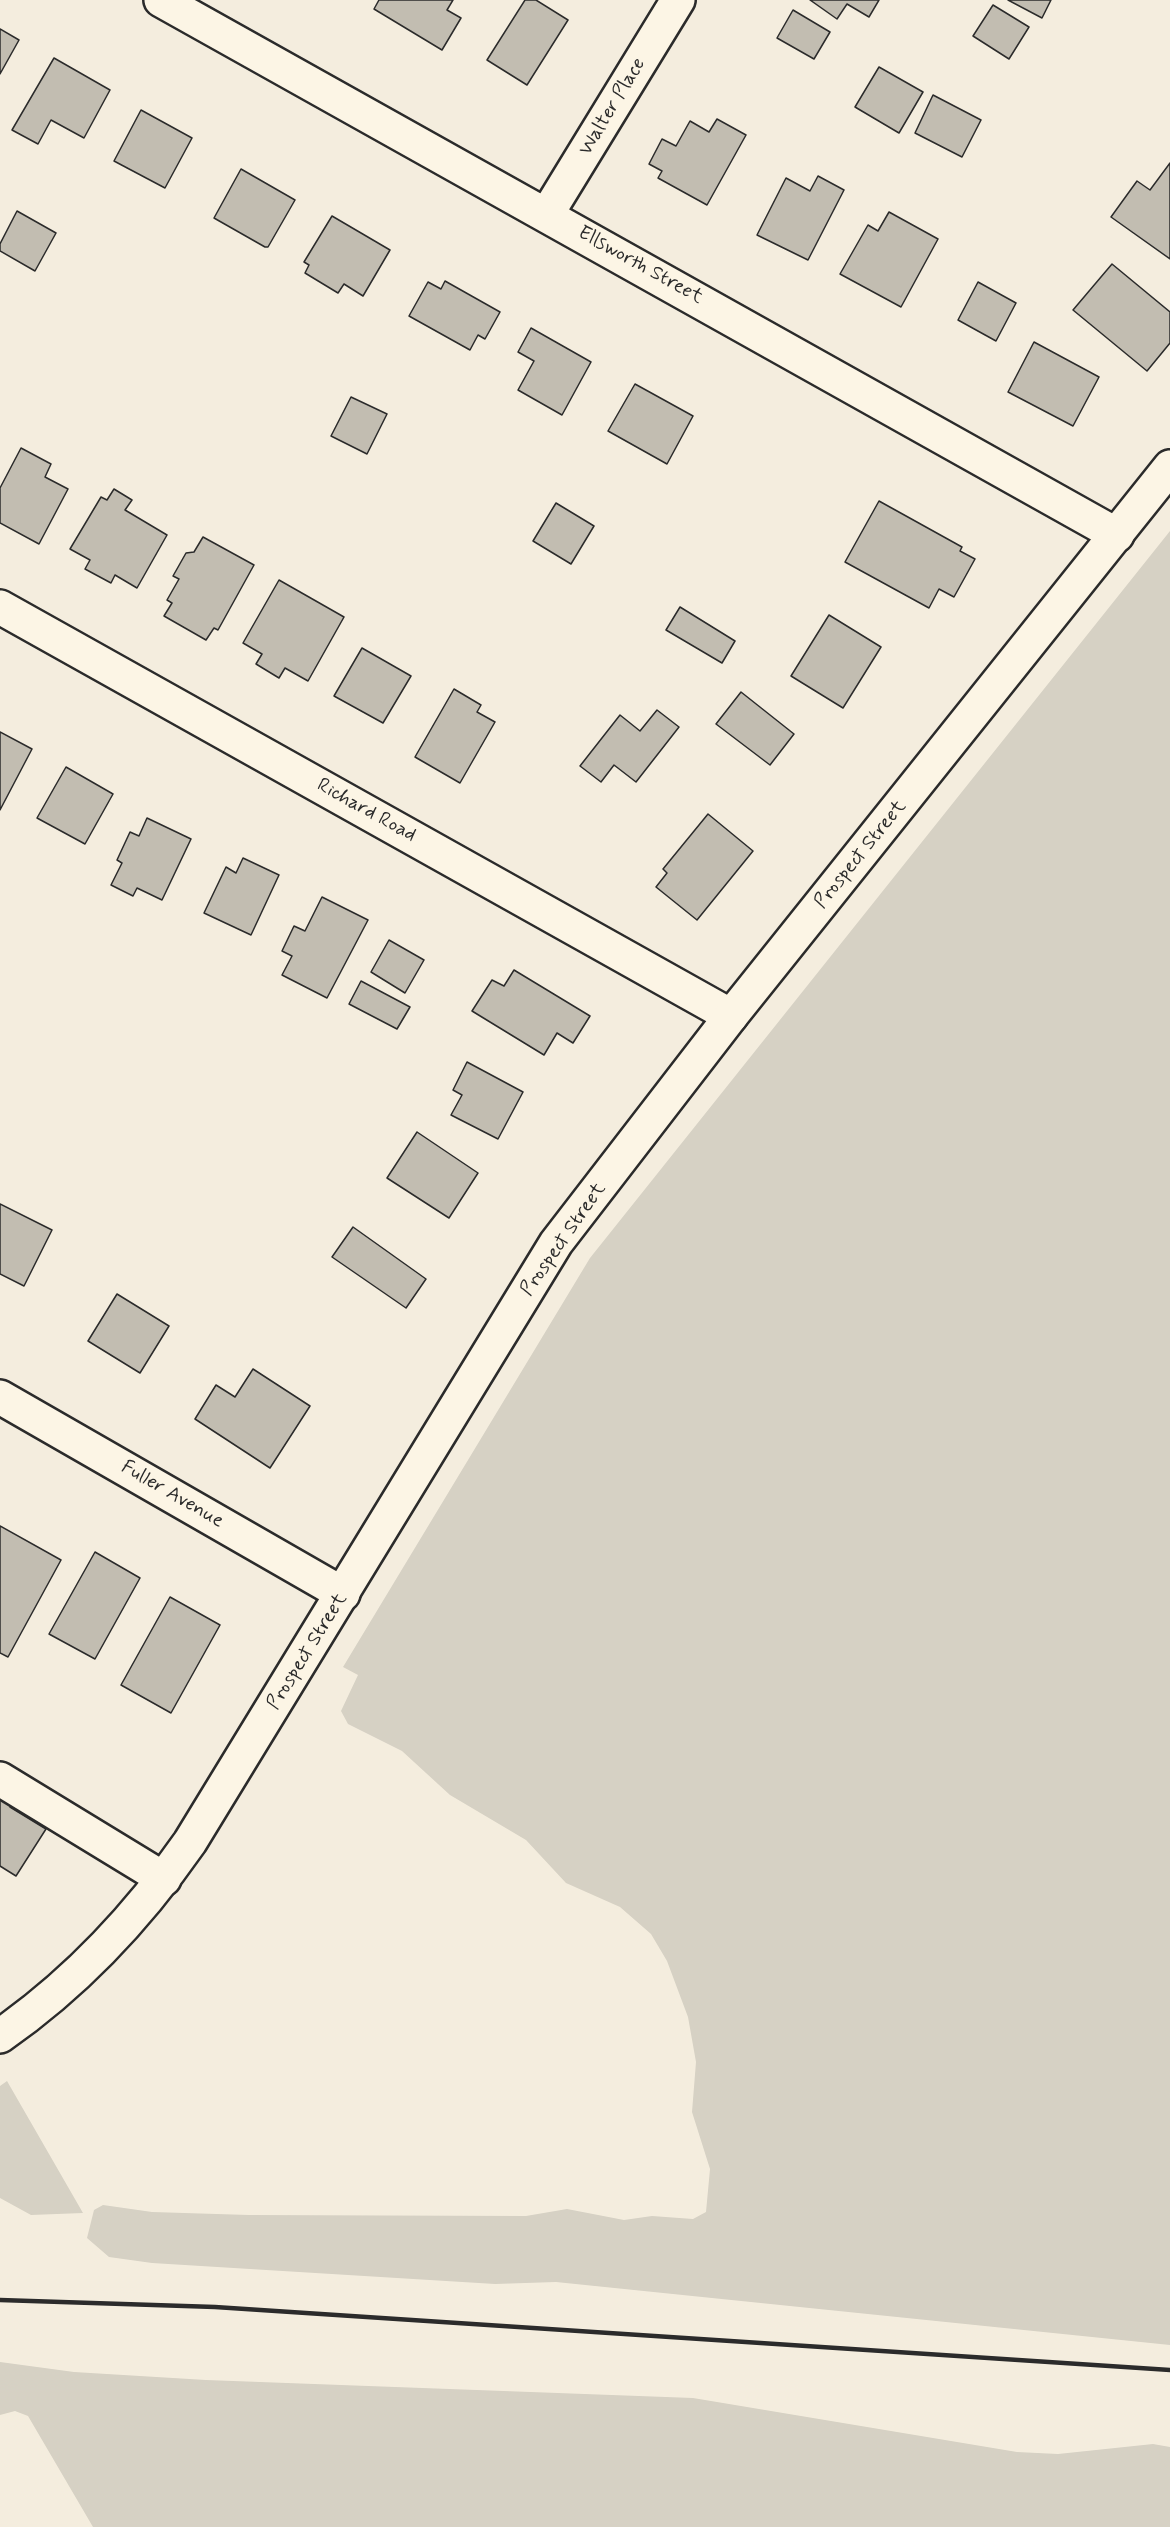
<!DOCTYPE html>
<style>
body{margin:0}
canvas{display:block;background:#f4edde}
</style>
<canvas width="1170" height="2527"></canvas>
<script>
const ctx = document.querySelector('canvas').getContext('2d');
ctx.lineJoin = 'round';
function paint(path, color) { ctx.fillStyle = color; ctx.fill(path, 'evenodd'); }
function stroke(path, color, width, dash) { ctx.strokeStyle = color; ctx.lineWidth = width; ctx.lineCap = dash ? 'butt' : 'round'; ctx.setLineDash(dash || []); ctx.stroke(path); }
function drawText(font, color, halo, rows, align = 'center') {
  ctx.font = font + ' Mynerve,sans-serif'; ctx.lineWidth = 5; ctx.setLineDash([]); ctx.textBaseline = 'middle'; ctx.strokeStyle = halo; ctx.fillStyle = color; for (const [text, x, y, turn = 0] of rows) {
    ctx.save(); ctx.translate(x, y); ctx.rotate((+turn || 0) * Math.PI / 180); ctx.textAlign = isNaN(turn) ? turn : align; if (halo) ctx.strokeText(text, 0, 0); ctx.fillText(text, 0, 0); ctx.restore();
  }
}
const green = new Path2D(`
 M1170,531V2345L556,2282L495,2284L152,2263L109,2257L87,2238L94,2210L103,2205L152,2212L249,2215L526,2216L567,2209L624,2220L652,2216L693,2219L706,2212L710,2169L692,2112L696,2062L688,2017L667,1961L651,1934L620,1907L566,1883L526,1840L450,1795L402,1751L348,1724L341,1711L358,1675L343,1667L590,1258Z
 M7,2081L83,2213L31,2215L0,2198V2086Z
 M0,2362L74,2372L206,2380L693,2398L1017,2452L1058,2454L1153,2444L1170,2447V2527H93L28,2416L15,2411L0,2415Z`);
const building = new Path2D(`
 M379,0H453L447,10L461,18L442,50L374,9Z
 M525,0H536L568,20L527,85L487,60Z
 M810,0H879L869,17L847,4L837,19Z
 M1008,0H1051L1042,18Z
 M993,5L1029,27L1009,59L973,36Z
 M793,10L830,32L814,59L777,38Z
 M0,29L19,40L0,74Z
 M54,58L110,90L84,138L51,120L38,144L12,130Z
 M879,67L923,92L899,133L855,107Z
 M933,95L981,120L962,157L915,133Z
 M141,110L192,138L165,188L114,161Z
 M717,119L746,135L707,205L658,178L662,171L649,164L662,139L676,146L690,121L709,132Z
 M1170,163V259L1111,217L1137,181L1150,190Z
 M241,169L295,200L268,247H265L214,218Z
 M818,176L844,190L808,260L757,235L786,178L810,191Z
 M17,211L56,233L35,271L0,251V244Z
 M889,212L938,239L901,307L840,274L868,225L878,231Z
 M332,216L390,250L363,296L344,284L338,293L305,273L309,265L304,262Z
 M1112,264L1170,312V343L1147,371L1073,310Z
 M445,281L500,312L485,339L478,335L470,350L409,316L428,282L441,289Z
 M978,282L1016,303L996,341L958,320Z
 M531,328L591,362L562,415L518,390L534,361L518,352Z
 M1034,342L1099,377L1073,426L1008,392Z
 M635,384L693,416L667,464L608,431Z
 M351,397L387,414L367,454L331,436Z
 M21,448L51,464L45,477L68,489L39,544L0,523V488Z
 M114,489L132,500L125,510L167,535L137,588L115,575L111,583L85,569L90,560L70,549L101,497L107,500Z
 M879,501L962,547L960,551L975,559L954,597L939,589L929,608L845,562Z
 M556,503L594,526L571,564L533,541Z
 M203,537L254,565L218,630L214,628L206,640L164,616L172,603L167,600L179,579L173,576L186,553L194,552Z
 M279,580L344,617L308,681L285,668L279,678L256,664L262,654L243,643Z
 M680,607L735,641L722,663L666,630Z
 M829,615L881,647L843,708L791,676Z
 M362,648L411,676L383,723L334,696Z
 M454,689L481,705L477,712L495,722L460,783L415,757Z
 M741,692L794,734L770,765L716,724Z
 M657,710L679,727L636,782L614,765L601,782L580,766L620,715L640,731Z
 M0,732L32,749L0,810Z
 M66,767L113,794L85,844L37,818Z
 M708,814L753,851L697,920L656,887L667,873L663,869Z
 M147,818L191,839L162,900L137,888L133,896L111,885L122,863L117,860L130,832L139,836Z
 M243,858L279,875L251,935L204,913L226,867L236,873Z
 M322,897L368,920L327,998L282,975L292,956L282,951L294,926L305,931Z
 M389,940L424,960L405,993L371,972Z
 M514,970L590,1016L573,1043L557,1033L544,1055L472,1011L492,980L504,986Z
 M361,981L410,1007L397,1029L349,1004Z
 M467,1062L523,1092L498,1139L451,1115L462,1095L453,1090Z
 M417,1132L478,1173L449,1218L387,1178Z
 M0,1204L52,1230L24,1286L0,1274Z
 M353,1227L426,1279L406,1308L332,1257Z
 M117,1294L169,1326L140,1373L88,1341Z
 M253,1369L310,1406L270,1468L195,1419L216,1385L235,1397Z
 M0,1526L61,1560L8,1657L0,1653Z
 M95,1552L140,1578L95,1659L49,1634Z
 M170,1597L220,1625L171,1713L121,1685Z
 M0,1789L15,1798L10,1807L46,1829L16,1876L0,1866Z`);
const minor = new Path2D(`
 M161,0L1117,535
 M547,214L678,0
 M0,607L731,1016
 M0,1397L343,1594
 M0,1779L164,1879`);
const major = new Path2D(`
 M0,2036C76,1983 137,1918 190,1842L556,1243L731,1016L1170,467`);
const rail = new Path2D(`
 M0,2300L215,2307L1170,2370`);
const streetNames = [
 ["Walter Place",613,107,-59],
 ["Ellsworth Street",640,266,29],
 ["Richard Road",366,811,29],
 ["Prospect Street",861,855,-51],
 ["Prospect Street",564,1240,-55],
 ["Fuller Avenue",172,1495,30],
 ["Prospect Street",308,1652,-58]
];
paint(green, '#d6d1c4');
paint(building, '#c2bdb1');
stroke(building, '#2b2b2b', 1.5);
stroke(minor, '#2b2b2b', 38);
stroke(major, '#2b2b2b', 38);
stroke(minor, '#fcf5e5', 33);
stroke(major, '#fcf5e5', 33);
stroke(rail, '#2b2b2b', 4.5);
drawText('20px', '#2b2b2b', '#fcf5e5', streetNames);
</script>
